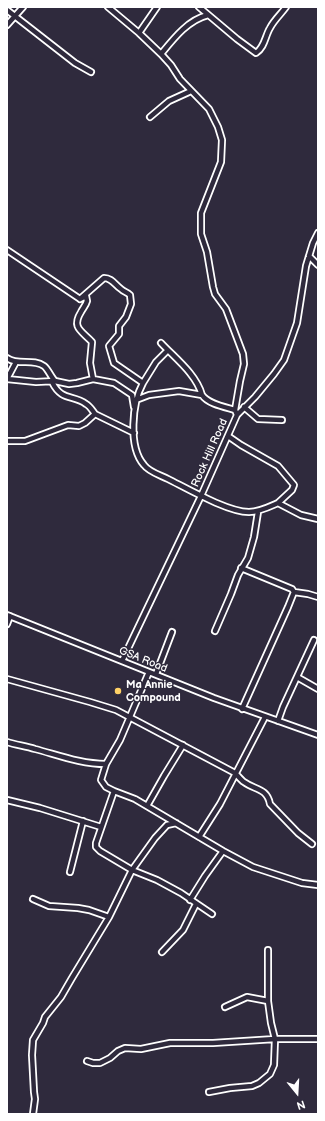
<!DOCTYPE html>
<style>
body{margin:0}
#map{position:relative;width:325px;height:1121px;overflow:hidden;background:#2f2a3d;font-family:"Balsamiq Sans",sans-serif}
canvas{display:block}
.frame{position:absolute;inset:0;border:8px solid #fff;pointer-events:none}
.north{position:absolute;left:277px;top:1073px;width:40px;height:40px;-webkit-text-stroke:3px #2f2a3d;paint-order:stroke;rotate:162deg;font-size:11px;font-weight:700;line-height:16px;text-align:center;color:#fff}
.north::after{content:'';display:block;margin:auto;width:14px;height:18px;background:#fff;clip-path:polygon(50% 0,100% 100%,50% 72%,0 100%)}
</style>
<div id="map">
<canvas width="325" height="1121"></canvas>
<div class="frame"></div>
<div class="north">N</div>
</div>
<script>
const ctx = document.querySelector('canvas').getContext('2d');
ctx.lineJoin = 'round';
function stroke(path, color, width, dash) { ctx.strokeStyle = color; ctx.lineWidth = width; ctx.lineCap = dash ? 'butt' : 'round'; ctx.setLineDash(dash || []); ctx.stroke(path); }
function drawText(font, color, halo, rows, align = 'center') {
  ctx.font = font + ' "Balsamiq Sans",sans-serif'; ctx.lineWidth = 3; ctx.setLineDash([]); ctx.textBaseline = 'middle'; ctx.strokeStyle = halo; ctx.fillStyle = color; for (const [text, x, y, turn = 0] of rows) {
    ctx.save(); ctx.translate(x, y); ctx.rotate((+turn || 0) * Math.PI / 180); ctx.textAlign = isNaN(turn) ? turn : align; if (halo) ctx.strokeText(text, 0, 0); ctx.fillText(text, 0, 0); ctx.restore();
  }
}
const minor = new Path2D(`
 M108,7L139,33L161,54L171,65L180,79L209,109L218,127L222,140L221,162L201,213V234L207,252L213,287L215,294L226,309L243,354L244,364L240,381L235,410L237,415
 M199,7L237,39L256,53C265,47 265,36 270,28C274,20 281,14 286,7
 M7,10L75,63L91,72
 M7,25L23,7
 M139,33L157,7
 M161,54C174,38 188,20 208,15
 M150,117L169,101L191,91
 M7,250L80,299L86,296L87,301C86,305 83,308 81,312C71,328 82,331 92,342L90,363L93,379
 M309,256L318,265
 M80,299L104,278C112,278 115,285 121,289C124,292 127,292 130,295L131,304L126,317L119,326V334L109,346L114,363L143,383C132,403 128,447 144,465C149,472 160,475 168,479C188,489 228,512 249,512C259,512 269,507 278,503L301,515L318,519
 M161,343C176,359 196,374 202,395
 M7,358C18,366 33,358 44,366C48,369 51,377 55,381L69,384L77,383L93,379L114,383L132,395L134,407
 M16,362L7,379L36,382L55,381
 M52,382C62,402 73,394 86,404C90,406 92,410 95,414
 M143,383L156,362L168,350
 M136,400L149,395L179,391L202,395C208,404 225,407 235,410
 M244,407L258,419L282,420
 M228,436L241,445L278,466L294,485L292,490L278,503
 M7,441H25L68,425L79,426L85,423L95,414L134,433
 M241,568L292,589L294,592L288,607L242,709
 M294,592L308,594L318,597
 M7,615L214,698L318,735
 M7,624L10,616
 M215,631L231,594L238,575L248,558L254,537L258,512
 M122,661L201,496L237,415L255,397L274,374L284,360L297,323L306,266L313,243L318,233
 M156,674L172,632
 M297,677L318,689
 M7,679L90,702L116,710L235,773C238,776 241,780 244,782C255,790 267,788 270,804L298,833L312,844
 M278,721L283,707L314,640
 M7,742C16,745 26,746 35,749C58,755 81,764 106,764L120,740L149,672
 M106,764L101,780L106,787L114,791
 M7,800L40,808L101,827
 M147,806L164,776L183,745
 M199,837L220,804L265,717
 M70,872L83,821
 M33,899L49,906L78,908L89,910L109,917
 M190,900L205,876L223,851
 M212,914L181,893L157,880L132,870L100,851L96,847V843L114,791L135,799L223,851L253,867L302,883L318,885
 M268,950V1001
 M162,952L183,930L196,904
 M87,1061L93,1063H100L110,1058L118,1051L125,1048L141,1049L170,1043H213L275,1039H318
 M209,1092L230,1088L252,1086L259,1083L270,1074L274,1065L275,1039L271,1023L268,1001L247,997L225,1007
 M33,1114L35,1099L34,1092L32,1055L33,1040L43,1023L45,1017L61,997L72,978L109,917L132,870L155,838L167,825L176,823`);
const markers = [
 [118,691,4,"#ffd166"]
];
const streetNames = [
 ["Rock Hill Road",210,453,-66],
 ["GSA Road",143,660,22]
];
const poiNames = [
 ["Ma Annie",126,685],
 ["Compound",126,698]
];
stroke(minor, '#fff', 8);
stroke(minor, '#2f2a3d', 4.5);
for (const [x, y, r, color] of markers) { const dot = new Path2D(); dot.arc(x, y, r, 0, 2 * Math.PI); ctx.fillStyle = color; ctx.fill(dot); stroke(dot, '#2f2a3d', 1.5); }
drawText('11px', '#fff', '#2f2a3d', streetNames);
drawText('bold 11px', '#fff', '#2f2a3d', poiNames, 'left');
</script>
